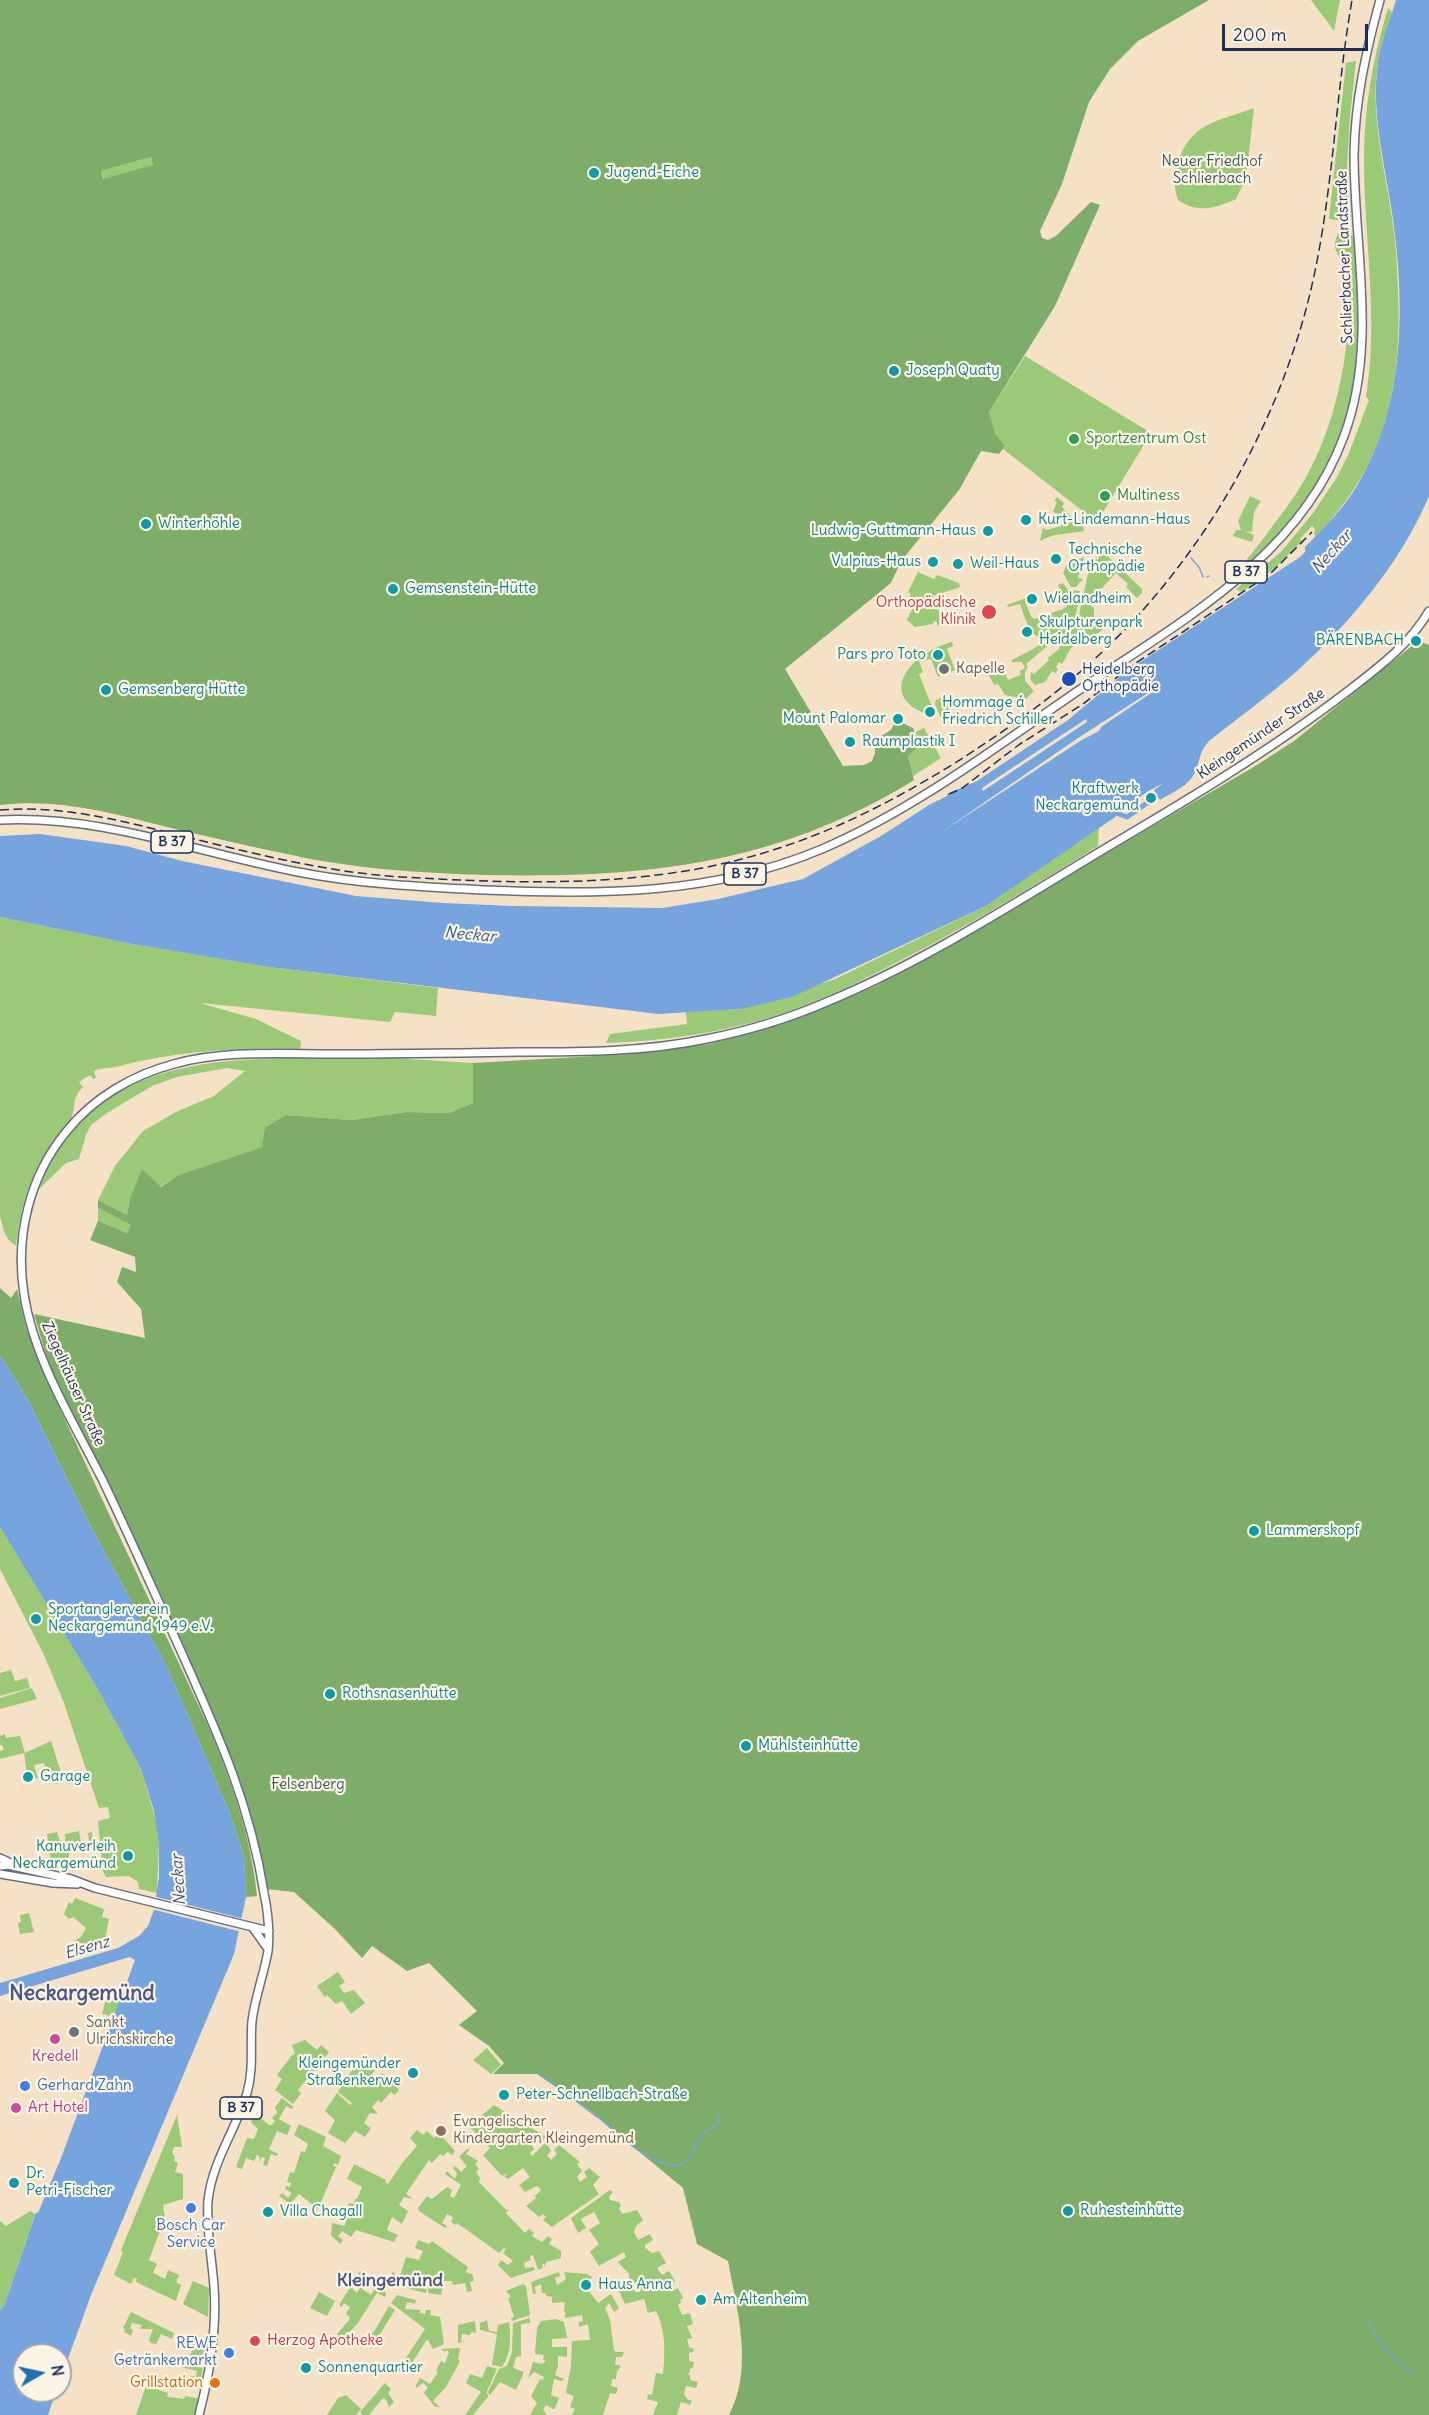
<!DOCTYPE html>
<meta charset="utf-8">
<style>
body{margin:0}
#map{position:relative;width:1429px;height:2415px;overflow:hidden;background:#f5e1c5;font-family:Delius,sans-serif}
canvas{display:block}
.north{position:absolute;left:12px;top:2343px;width:60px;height:60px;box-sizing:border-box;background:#fcf5e5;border:2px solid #a2a6af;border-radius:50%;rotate:81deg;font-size:16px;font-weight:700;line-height:24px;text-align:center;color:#1b2f5e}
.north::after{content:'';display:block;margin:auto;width:21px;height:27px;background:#1f6fb2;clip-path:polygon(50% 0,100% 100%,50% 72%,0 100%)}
.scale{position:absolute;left:1222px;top:24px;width:146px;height:27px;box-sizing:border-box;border:3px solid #1b2f5e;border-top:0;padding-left:8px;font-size:18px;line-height:21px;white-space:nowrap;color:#1b2f5e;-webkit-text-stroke:4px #fcf5e5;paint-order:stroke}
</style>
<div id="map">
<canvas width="1429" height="2415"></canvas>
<div class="north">N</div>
<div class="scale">200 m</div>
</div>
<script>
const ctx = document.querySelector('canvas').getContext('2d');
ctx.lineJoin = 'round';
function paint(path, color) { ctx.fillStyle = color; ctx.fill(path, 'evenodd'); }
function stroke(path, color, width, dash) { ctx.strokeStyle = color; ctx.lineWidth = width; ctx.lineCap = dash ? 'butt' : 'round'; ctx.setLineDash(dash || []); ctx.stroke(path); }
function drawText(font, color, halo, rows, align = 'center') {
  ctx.font = font + ' Delius,sans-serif'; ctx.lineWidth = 4.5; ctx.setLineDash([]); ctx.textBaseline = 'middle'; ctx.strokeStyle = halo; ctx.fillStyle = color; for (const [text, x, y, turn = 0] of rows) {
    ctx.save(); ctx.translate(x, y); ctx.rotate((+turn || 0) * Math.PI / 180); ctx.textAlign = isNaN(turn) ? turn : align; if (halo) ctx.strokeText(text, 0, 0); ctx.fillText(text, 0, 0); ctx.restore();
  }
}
const green = new Path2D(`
 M1311,0H1340L1334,31Z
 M1388,8L1392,12C1386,31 1379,50 1377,69C1371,119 1385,169 1392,218C1396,242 1397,266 1398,290C1402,387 1386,465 1316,536L1314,534L1315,529L1312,526L1300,539L1302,541L1275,568L1242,592L1236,589L1281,552L1313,513L1337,477L1349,453L1369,400L1366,397C1379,319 1364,239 1364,160C1364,107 1373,58 1388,8Z
 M1356,61L1350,116L1347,167L1349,216L1345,221L1329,219L1346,63Z
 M1254,108L1246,178L1236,199C1216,208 1198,214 1178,200C1169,177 1180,143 1201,129C1216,119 1238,114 1254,108Z
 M151,157L153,165L104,180L101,171Z
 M1343,224L1349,233L1355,237C1357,272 1360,307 1358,343C1354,427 1311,524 1238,571C1256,548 1274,525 1291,501C1326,452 1343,388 1348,329C1350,312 1350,291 1346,274C1340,248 1326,253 1343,224Z
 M1025,356L1151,433L1097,522L1003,449L1005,446L995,433L989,412Z
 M1250,496L1261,501L1254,512L1252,532L1245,531L1254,535L1252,542L1233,536L1236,530H1241L1238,521Z
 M1057,497L1064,503L1062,507L1079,526L1083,524L1084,531C1070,534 1053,533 1040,541L1043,528L1047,530L1061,526L1065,517L1053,512L1057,502L1054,501Z
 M1094,546L1098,547L1142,589V593L1137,598L1126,587L1128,584L1116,573L1088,603L1094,608V618H1100L1107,624C1100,636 1090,635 1079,641C1070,646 1067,656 1062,664L1059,662L1056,667L1058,670L1055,673L1052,671L1045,682L1035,685L1030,679L1031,672L1034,674L1049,660L1048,658L1059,649L1062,641L1077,624L1091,560L1099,559V553L1091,551Z
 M1084,557L1078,578L1083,579L1076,587H1071L1063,573L1067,564Z
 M918,572L934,579L937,575L959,583L960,587L933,596L941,617L946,616L948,619L937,626V622L934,621L933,624L915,627L907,620L914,605L907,601L911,594L908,592Z
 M1063,583L1068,590L1080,591C1078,599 1078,610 1075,617C1069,628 1052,635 1040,638L1030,632L1020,604L1008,607L1007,605L1026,598L1027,601L1025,602L1031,616L1034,619L1063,609L1067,606L1058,585Z
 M1075,621L1069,630L1054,645L1051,643L1026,664L1028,667L1025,672V681L1034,691L1026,699L1005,695L998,684L994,685L985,668L991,666L995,675L1004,672L1008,680L1021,675L1020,671L1025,668L1022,662H1012V660L1033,649Z
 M952,642L953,646L947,649L955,670L951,672L947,662L938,666L941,675L938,677L931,659L919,661L923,672L919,674L936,717C873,700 907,654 952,642Z
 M941,698C947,701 954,714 949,719L941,718L935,704L936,700Z
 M924,728L941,758L913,776L908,756L919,746L916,732Z
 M1099,827L1098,846C1039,883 979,919 917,952C876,973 837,994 793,1010C733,1031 669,1041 606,1043L610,1034L687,1024L686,1012L741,1009L835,979L986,906Z
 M0,917L132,944L269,967L438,988L436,1016L395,1012L390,1022L200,1003L256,1019L301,1041L300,1049C239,1047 174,1051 116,1067C107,1069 102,1067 94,1071L96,1078L93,1079L90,1075L79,1082L83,1087C70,1100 77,1107 70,1121C64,1132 53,1141 47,1151C28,1180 20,1211 16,1245C5,1241 3,1227 0,1216Z
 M376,1057L473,1063V1103L449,1113L407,1112L351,1120L286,1115L262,1147L178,1175L160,1187L142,1170L130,1198L127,1215L98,1200L115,1166L143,1131L178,1111L214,1096L245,1071L227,1068L177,1077L152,1086L107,1113L91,1125L86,1135L79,1159L66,1163L39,1189C96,1040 246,1061 376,1057Z
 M98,1208L132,1225L127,1233L98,1221Z
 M0,1527L97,1688L141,1769L156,1821L159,1845L157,1893L139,1889L138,1882L129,1876L106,1877L103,1871L98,1821L110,1818L108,1807L99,1808L64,1703L44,1655L0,1569Z
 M11,1670L15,1681L27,1678L30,1688L0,1696V1673Z
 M32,1688L37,1699L0,1709V1698Z
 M0,1734L1,1736L5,1734L6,1738L20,1736L25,1753L51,1741L64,1782L56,1784L52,1772L47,1773L44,1763L34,1765L38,1778L31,1779L30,1775H27L24,1753L0,1759V1751L4,1750L2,1745H0Z
 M79,1831L81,1843L89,1841L88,1833L92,1832L94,1848L66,1850L65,1834Z
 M57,1832L60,1841L64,1842L65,1852H70L66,1867L51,1861L47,1834Z
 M75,1898L104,1909L102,1917L109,1919C104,1942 108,1946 84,1952L81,1943L74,1941L81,1937L86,1928L73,1917L69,1919L64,1914L69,1902L72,1904Z
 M29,1913L34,1932L20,1934L18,1923L21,1922L20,1915Z
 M338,1972L345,1982L339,1986L344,1993L354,1990L365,2003L351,2014L342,2001L336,2004L327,1995L325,1997L317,1986Z
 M107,1995L122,1999L115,2017L102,2014Z
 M305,2040L317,2050L321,2045L329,2052L298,2090L301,2093L293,2104L275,2090L282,2079L277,2075L292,2055L295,2054L292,2045Z
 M487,2048L501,2065L491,2074L473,2060Z
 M358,2061L367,2070L371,2066L375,2070L371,2075L375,2079L382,2073L387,2079L382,2083L387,2087L393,2082L399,2090L394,2095L391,2092L381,2103L378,2100L372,2107L378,2114L370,2113L364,2123L371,2128L365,2137L355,2131L345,2143L328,2133L335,2120L325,2111L337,2093L350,2105L352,2103L338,2092Z
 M282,2098L293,2107L292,2109L286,2106L279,2119L291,2126L287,2135L277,2131L269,2149L278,2154L277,2156L271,2154L267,2166L263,2165L265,2158L262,2157L259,2162L260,2157L257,2155L254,2161L246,2158L242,2169L236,2167L247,2138L254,2139L258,2129L251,2122L255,2113L269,2125H272L275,2121L272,2118L277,2113L275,2107Z
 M494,2105L546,2137L541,2142L534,2136L529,2140L534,2149L530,2153L532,2156L549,2139L551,2142L548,2146L551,2151L547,2155L551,2160L557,2154L554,2150L559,2145L580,2162L577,2164L582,2171L577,2177L580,2182L587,2177L584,2172L589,2168L600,2177L593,2185L599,2194L552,2227L543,2220L546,2217L543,2214L539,2217L526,2206L536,2198L535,2196L541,2190L537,2186L525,2192L519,2185L530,2177L523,2168L508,2179L505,2177L507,2173L502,2176L483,2155L490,2148L469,2126Z
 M177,2115L182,2147H174L172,2153L175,2157L174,2161L178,2163L175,2172L183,2174V2199L163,2205L165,2218L149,2260L157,2264L153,2273L165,2279L168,2270L179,2275L176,2282L181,2285L176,2301L136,2282L137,2279L134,2278L131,2284L114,2275L123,2252L121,2250Z
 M299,2124L326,2137L323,2146L341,2156L338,2165L334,2163L333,2165L336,2167L318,2209L299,2194L290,2204L279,2196L282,2193L288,2198L292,2193L285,2189L286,2186L290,2187L291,2183L287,2182L290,2172L294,2173L301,2151L305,2152L308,2144L294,2135Z
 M417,2130L423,2135L427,2131L434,2138L439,2133L455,2151L452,2155L448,2152L443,2156L440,2154L432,2163L429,2160L406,2194L413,2199L404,2197L399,2205L408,2211L402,2224L392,2217L387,2230L398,2235L394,2242L356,2230L351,2237L342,2231L338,2236L343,2240L340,2244L331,2235L332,2223L345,2226L349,2203L354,2204L355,2199H357L362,2187L347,2179L354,2164L386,2180L385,2182L388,2184L403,2162L417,2146L410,2138Z
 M467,2149H470L466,2154L478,2161L475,2164L479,2169L476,2172L480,2178L479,2182L506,2210L509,2209L506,2213L525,2233L529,2229L534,2233L532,2236L542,2242L548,2236L552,2239L549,2244L561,2251V2258L546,2262L545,2267L544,2264H542L543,2268L538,2270L533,2255L530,2256L531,2260L524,2263L525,2268L534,2267L535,2270L511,2278L498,2265L501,2260L508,2265L513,2261L503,2253L506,2249L504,2248L499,2253L457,2223L456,2225L451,2222L453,2217L447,2214L442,2223L447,2226L445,2228L419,2211L418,2208L427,2196L432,2199L447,2187L452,2190L450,2196L454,2198L461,2185L445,2174L447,2171L455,2179L457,2173L453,2168L455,2166L461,2172L467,2166L459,2157Z
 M610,2190L613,2192L609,2197L610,2200L619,2202L621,2206L619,2208L622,2214L637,2210L643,2220L636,2226L634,2232L638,2240L650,2234L653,2240L645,2245V2248L652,2253L659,2251L666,2263L657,2268L662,2275L669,2271L675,2281L670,2285L673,2291L678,2288L683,2298L680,2300L681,2303L678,2305L682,2315L690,2313L693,2324L687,2326L692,2338L687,2339L689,2347L694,2349L693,2352L689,2353V2361L694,2362L693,2368H691L688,2375H690V2380L698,2382L696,2388L686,2386L684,2394L687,2399L692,2401L690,2405L681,2402L677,2415H653L658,2402L647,2399L648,2394L652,2395L656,2373L663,2374C665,2352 666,2331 656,2311L648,2313L644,2299L625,2304L619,2291L633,2287L635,2292H640L641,2289L639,2282L620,2287L619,2285L629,2279V2274L618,2262L626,2257L624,2252L599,2266L590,2252L599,2244L589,2230L600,2223L594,2212L581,2219L586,2228L578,2233L571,2218Z
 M30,2211L35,2214L4,2306L0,2310V2221L6,2226Z
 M418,2240L429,2244L432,2241L468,2267L466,2272L472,2274L474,2281L470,2282L472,2291L467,2292L465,2283L453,2285L452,2281H444L441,2295L428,2293L429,2283L422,2282L421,2288L427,2289L426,2293L410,2289L392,2281V2272L395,2273L393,2278L399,2279L406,2257L419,2260L423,2251L415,2248Z
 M360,2271L364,2274L361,2285L355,2283L352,2288L357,2293L364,2279L367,2281L362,2289L371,2295L378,2284L384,2288L386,2294L385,2297L377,2293L358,2323L342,2340L337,2334L349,2320L350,2317L346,2314L350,2307L344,2303L342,2307L339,2305Z
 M559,2272L560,2276L555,2278L557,2285L566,2279L564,2272L587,2274L592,2277L589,2281L584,2279L582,2288L589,2291L598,2303L611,2294L619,2308L614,2312L609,2303L605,2308L610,2320L614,2350L616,2352H624L622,2357H616L615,2365H620V2368L617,2371L616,2379H612L611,2386L618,2388L616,2394L610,2393L603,2415H572L575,2409L570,2407L574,2396L566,2393L571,2366L572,2341L590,2340L588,2324L579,2327V2322L583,2321L582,2315L566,2318L564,2317L566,2314L564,2311L565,2302L552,2303V2297L547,2296L545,2293H542L541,2284L535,2287L536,2294H533L531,2282Z
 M193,2281L209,2288L208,2317L183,2304Z
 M523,2284L526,2286L530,2315L512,2321L511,2318L514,2317L508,2298L511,2297L506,2291Z
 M319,2292L335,2301L327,2316L310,2308Z
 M397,2295L416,2300L415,2304L407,2302L405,2309L420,2310V2313L425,2314L426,2310H431L430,2315L440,2317L444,2344L433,2349L428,2340L426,2341L404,2375L398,2370L425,2329L391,2303Z
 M389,2306L395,2310L372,2347L367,2343V2338L375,2330Z
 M131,2312L174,2333L172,2339L161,2334L156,2344L151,2343L149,2340L153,2329H140L142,2325L132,2323L130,2328L133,2330L131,2336L124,2332L125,2329L123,2328Z
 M530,2318V2323L521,2324V2356L516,2357L513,2368L524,2372L516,2390L500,2382L490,2395L488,2392L499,2369L507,2366L512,2352L513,2323Z
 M556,2319L564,2322L567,2338L552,2339V2347H567V2357L558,2356V2366L555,2375L564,2379L562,2381L554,2379L551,2395L559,2398L555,2408L553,2409L546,2405L543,2410L547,2415H530L537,2403L531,2396L540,2379L543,2380L544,2377L534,2372L528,2378L533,2362L542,2364L546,2361L543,2360L544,2355L535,2354L537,2328L541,2321Z
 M487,2320L489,2331L497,2332L498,2325L509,2322C511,2337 511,2355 502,2367L492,2365L497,2334L480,2330V2323Z
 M475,2321L476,2333L471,2332L470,2335L462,2334L461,2341L464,2342L458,2343V2325Z
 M186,2340L205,2349L203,2364L195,2360L197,2356H190L193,2349L183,2345Z
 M460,2348L458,2360L460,2361L446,2387L433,2401L440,2407H435L424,2393L428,2387L423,2383L416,2388V2385L420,2378L430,2384L438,2372L436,2371L441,2361L445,2363L449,2352L446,2350L445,2352L441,2349Z
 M184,2359L203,2368L199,2389L189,2386L192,2376L196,2377L197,2371L181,2367Z
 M487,2366L497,2369L487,2391L488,2397L473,2415H465L481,2392L466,2383L470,2374L482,2378Z
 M385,2383L391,2389L388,2393L394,2402L389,2407L386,2400L383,2398L369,2415H363L360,2412Z
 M146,2386L168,2393L167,2396L169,2397L184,2399L185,2396L201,2399L196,2415H136Z
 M346,2395L361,2409L356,2415H327L338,2398Z`);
const forest = new Path2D(`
 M0,0H1209L1138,41L1110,69L1089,102L1062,184L1040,231L1042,238L1048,240L1056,236L1091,202L1100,205L1055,306L989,412L995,433L1005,446L999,454L981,451L959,490L901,561L891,583L785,669L843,766L864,765L872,761L875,753V740L891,730L896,720L913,728L919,746L908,756L914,780C776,865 646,878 488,875C421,873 353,869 287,854C247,846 207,836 167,827C113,813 57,798 0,805ZM151,157L153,165L103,179L101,171Z
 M1418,641L1429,645V2415H729C754,2368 737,2310 728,2261L697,2244L683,2188L589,2110L537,2074H493L504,2063L489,2046L459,2025L477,2011L429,1963L407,1971L372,1946L362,1958L335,1929L294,1892L266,1889L261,1857L244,1793L227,1747L146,1568L91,1466L49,1365L34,1314L145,1338L141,1309L117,1282L122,1267L136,1272L135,1257L90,1240L98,1221L127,1233L131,1225L98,1208V1200L127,1215L130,1198L142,1169L161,1187L178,1175L262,1147L265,1128L286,1115L351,1120L407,1112L449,1113L473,1103V1063L631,1054L709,1044L821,1009L875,986L960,939L1257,765L1294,741Z
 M0,1288L11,1298L17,1289L26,1327L46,1379L209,1728C232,1783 251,1837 257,1896L246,1897L244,1857L229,1811L167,1667L91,1527L28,1400L0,1355Z`);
const water = new Path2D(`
 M1396,0H1429V496C1401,563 1349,624 1296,672C1268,696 1238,718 1209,741C1198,753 1201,760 1195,772C1189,786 1173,792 1160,800L1154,790L1164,783C1152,789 1139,795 1131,806L986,906L792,997L741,1009L658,1014L269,967L132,944L0,917V836L40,834L126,846L182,861L356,896L443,903L513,906L662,908L718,899L803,879L881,836L929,805L947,796V794L977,781L1068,720L1128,670L1300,557L1305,552V547C1325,527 1344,508 1358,484C1405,405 1405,307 1393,219C1386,169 1372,120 1377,70C1379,46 1389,23 1396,0ZM1159,686L1160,687L1101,727L1099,731L1080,741L940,833L1078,738ZM1086,719L1087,722L983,791L982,788Z
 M0,1355L28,1400L91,1527L167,1667L229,1811L244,1857L246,1897L234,1954L91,2295L60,2381V2355H24V2391H56L48,2415H0V2310L4,2306L36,2212L38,2213L61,2158L135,1960L130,1957L126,1958L0,1996V1983L118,1948L139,1936L148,1926L154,1910L159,1877V1845L154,1811L141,1769L97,1688L0,1527Z`);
const pier = new Path2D(`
 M153,1896L244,1919L242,1932L151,1909Z`);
const stream = new Path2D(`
 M1191,558L1199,567L1203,577
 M1207,577L1209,576
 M539,2073L597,2117
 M598,2117C616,2132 656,2173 681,2164C694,2159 695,2143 703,2134C707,2130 714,2127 718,2123L719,2113
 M1368,2322L1383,2347L1411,2374`);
const canal = new Path2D(`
 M1119,814L1127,817L1157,796`);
const major = new Path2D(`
 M0,820C103,815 198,853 298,872C359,884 422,887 484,890C600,895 713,895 822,849C918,808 1002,742 1088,684C1187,618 1301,554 1344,436C1378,344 1354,249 1354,154C1355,101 1366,51 1380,0
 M0,1858L15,1865
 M0,1866L8,1865L71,1879L95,1888L269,1931
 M0,1874L53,1883L77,1884
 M253,1928L268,1949
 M199,2415C210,2373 217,2330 214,2287C212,2258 206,2229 208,2201C212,2161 236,2130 247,2093C254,2069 250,2045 252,2021C255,1997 264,1974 268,1951C270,1931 268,1912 264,1893C250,1803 217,1732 180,1649C154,1592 129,1535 102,1479C73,1421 34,1360 24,1294C15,1237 29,1177 66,1132C93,1098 132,1075 174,1064C224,1050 280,1054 332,1054C394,1054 457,1053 519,1052C581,1052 644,1052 706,1039C747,1031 790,1018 829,1001C927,960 1016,902 1106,848C1189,799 1271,750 1348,691C1379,667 1409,645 1429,611`);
const rail = new Path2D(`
 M949,794L961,789L1020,744L1083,704L1130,667L1270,574L1312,532
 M0,810C61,805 119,820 178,835C252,853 324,872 401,877C504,883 611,887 712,866C803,847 877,811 955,763C1005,731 1055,696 1099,655C1193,567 1264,450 1301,327C1333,220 1333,109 1352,0`);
const markers = [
 [594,173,6,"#0f9aa8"],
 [894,371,6,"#0f9aa8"],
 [1074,439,6,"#2e9e5b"],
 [1105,496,6,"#2e9e5b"],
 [1026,520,6,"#0f9aa8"],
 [146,524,6,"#0f9aa8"],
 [988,531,6,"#0f9aa8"],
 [1056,559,6,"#0f9aa8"],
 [933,562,6,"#0f9aa8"],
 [958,564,6,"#0f9aa8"],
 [393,589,6,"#0f9aa8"],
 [1032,599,6,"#0f9aa8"],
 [989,612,8,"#e0444e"],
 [1027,632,6,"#0f9aa8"],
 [1416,641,6,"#0f9aa8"],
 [938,655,6,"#0f9aa8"],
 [944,669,6,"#6b7280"],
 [1069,679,8,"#1a4fb4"],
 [106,690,6,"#0f9aa8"],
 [930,712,6,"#0f9aa8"],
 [898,719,6,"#0f9aa8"],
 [850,742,6,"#0f9aa8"],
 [1151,798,6,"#0f9aa8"],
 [1254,1531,6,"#0f9aa8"],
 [36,1619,6,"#0f9aa8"],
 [330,1694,6,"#0f9aa8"],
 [746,1746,6,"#0f9aa8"],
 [28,1777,6,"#0f9aa8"],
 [128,1856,6,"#0f9aa8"],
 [74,2032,6,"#6b7280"],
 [55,2039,6,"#d1479c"],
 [413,2073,6,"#0f9aa8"],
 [25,2086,6,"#3f7fe0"],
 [504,2095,6,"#0f9aa8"],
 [16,2108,6,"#d1479c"],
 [441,2131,6,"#8d6e63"],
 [14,2183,6,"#0f9aa8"],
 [191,2208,6,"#3f7fe0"],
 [1068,2211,6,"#0f9aa8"],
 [268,2212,6,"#0f9aa8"],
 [586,2285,6,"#0f9aa8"],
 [701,2300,6,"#0f9aa8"],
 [255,2341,6,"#e0444e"],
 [229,2353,6,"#3f7fe0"],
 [306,2368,6,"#0f9aa8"],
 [215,2383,6,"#e8710a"]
];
const shields = [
 [1246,572,42],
 [172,842,42],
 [745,874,42],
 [241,2108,42]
];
const shieldNames = [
 ["B 37",1246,572],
 ["B 37",172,842],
 ["B 37",745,874],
 ["B 37",241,2108]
];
const parkNames = [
 ["Neuer Friedhof",1212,162],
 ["Schlierbach",1212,179],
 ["Felsenberg",308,1785]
];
const cultureNames = [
 ["Jugend-Eiche",606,173],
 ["Joseph Quaty",906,371],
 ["Kurt-Lindemann-Haus",1038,520],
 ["Winterhöhle",158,524],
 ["Ludwig-Guttmann-Haus",976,531,"right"],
 ["Technische",1068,550],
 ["Orthopädie",1068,567],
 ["Vulpius-Haus",921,562,"right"],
 ["Weil-Haus",970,564],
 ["Gemsenstein-Hütte",405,589],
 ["Wielandheim",1044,599],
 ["Skulpturenpark",1039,623],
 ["Heidelberg",1039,640],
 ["BÄRENBACH",1404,641,"right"],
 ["Pars pro Toto",926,655,"right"],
 ["Gemsenberg Hütte",118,690],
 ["Hommage á",942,703],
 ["Friedrich Schiller",942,720],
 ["Mount Palomar",886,719,"right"],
 ["Raumplastik I",862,742],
 ["Kraftwerk",1139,789,"right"],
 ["Neckargemünd",1139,806,"right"],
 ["Lammerskopf",1266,1531],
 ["Sportanglerverein",48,1610],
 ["Neckargemünd 1949 e.V.",48,1627],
 ["Rothsnasenhütte",342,1694],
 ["Mühlsteinhütte",758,1746],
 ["Garage",40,1777],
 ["Kanuverleih",116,1847,"right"],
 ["Neckargemünd",116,1864,"right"],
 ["Kleingemünder",401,2064,"right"],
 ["Straßenkerwe",401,2081,"right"],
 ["Peter-Schnellbach-Straße",516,2095],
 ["Dr.",26,2174],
 ["Petri-Fischer",26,2191],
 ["Ruhesteinhütte",1080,2211],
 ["Villa Chagall",280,2212],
 ["Haus Anna",598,2285],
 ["Am Altenheim",713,2300],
 ["Sonnenquartier",318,2368]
];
const streetNames = [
 ["Schlierbacher Landstraße",1345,257,-92],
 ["Kleingemünder Straße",1261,734,-34],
 ["Ziegelhäuser Straße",73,1384,66]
];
const leisureNames = [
 ["Sportzentrum Ost",1086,439],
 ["Multiness",1117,496]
];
const healthNames = [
 ["Orthopädische",976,603],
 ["Klinik",976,620],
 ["Herzog Apotheke",267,2341,"left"]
];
const worshipNames = [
 ["Kapelle",956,669],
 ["Sankt",86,2023],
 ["Ulrichskirche",86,2040]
];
const transitNames = [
 ["Heidelberg",1082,670],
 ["Orthopädie",1082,687]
];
const hotelNames = [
 ["Kredell",55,2057],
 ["Art Hotel",28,2108,"left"]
];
const shopNames = [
 ["Gerhard Zahn",37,2086],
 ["Bosch Car",191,2226,"center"],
 ["Service",191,2243,"center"],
 ["REWE",217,2344,"right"],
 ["Getränkemarkt",217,2361,"right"]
];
const educationNames = [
 ["Evangelischer",453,2122],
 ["Kindergarten Kleingemünd",453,2139]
];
const foodNames = [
 ["Grillstation",203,2383]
];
const waterNames = [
 ["Neckar",1332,552,-48],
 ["Neckar",470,935,5],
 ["Neckar",179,1880,-94],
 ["Elsenz",87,1948,-16]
];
const quarterNames = [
 ["Kleingemünd",390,2281]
];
const districtNames = [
 ["Neckargemünd",82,1994]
];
paint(green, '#9cc977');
paint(forest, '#7dad68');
paint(water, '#75a4df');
paint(pier, '#f5e1c5');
stroke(stream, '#75a4df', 1.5);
stroke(canal, '#75a4df', 5);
stroke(major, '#676d82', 10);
stroke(major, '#fff', 7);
stroke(rail, '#1b2f5e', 1.5, [9, 4.5]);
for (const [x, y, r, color] of markers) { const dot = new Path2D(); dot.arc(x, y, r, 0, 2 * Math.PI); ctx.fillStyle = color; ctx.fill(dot); stroke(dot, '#fcf5e5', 2); }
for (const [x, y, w] of shields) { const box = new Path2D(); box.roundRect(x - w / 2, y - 11, w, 22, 4.5); ctx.fillStyle = '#fcf5e5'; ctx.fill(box); stroke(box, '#1b2f5e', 1.5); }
drawText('bold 14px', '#1b2f5e', null, shieldNames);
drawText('15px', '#3b5664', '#fcf5e5', parkNames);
drawText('15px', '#0d838f', '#fcf5e5', cultureNames, 'left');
drawText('15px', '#1b2f5e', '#fcf5e5', streetNames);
drawText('15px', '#27864d', '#fcf5e5', leisureNames, 'left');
drawText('15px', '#be3a42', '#fcf5e5', healthNames, 'right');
drawText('15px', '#5b616d', '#fcf5e5', worshipNames, 'left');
drawText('15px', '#164399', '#fcf5e5', transitNames, 'left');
drawText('15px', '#b23c85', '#fcf5e5', hotelNames);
drawText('15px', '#366cbe', '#fcf5e5', shopNames, 'left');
drawText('15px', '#785e54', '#fcf5e5', educationNames, 'left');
drawText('15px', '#c56008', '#fcf5e5', foodNames, 'right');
drawText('italic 16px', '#3a588b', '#fcf5e5', waterNames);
drawText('bold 18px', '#4d568a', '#fcf5e5', quarterNames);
drawText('bold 21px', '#4d568a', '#fcf5e5', districtNames);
</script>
